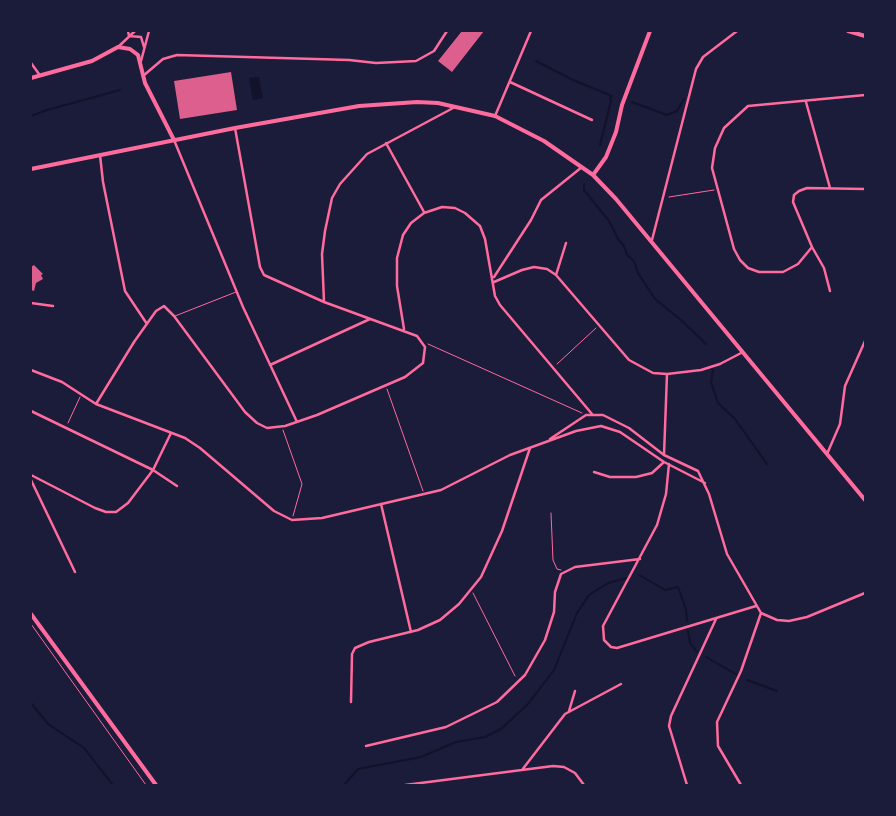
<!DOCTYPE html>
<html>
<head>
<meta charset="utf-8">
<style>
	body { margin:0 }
	#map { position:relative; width:896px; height:816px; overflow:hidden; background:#1b1b3a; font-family:Ubuntu,sans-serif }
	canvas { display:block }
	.frame { position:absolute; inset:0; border:32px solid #1b1b3a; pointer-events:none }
</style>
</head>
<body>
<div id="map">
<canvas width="896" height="816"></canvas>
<div class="frame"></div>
</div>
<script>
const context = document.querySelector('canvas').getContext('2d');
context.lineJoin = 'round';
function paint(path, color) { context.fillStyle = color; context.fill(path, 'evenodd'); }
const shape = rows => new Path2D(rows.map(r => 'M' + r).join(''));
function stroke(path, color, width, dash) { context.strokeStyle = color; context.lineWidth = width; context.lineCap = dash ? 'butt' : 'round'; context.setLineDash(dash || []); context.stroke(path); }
paint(shape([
	[259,77,263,98,253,100,249,78]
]), '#12122b');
stroke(shape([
	[536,61,573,80,612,96],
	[632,102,667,115,677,111,684,99],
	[31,116,47,110,120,90],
	[600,145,611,101,610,95],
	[584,184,584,190,609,221,618,239,624,246,627,255,634,261,638,273,655,299,681,320,706,344],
	[713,370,711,382,718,403,735,419,767,464],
	[639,575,665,590,678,587,686,609,687,621],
	[688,631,690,643,697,652],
	[706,657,739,676],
	[747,680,777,691],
	[31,703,48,724,84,748,113,785],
	[344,785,358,769,421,757,456,742,485,737,501,729,528,704,554,670,577,613,589,595,608,583,627,578]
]), '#12122b', 2);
paint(shape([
	[462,31,484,31,452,72,438,61],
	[231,72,237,110,180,119,174,81],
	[34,265,43,274,41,275,43,279,36,283,34,291,31,290,31,267]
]), '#dd5f8e');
stroke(shape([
	[669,197,714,190],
	[428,344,582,413],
	[557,364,596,328],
	[387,389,423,491],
	[68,423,80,397],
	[283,430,302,484,293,516],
	[551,513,553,560,557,569,561,570],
	[473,593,515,676],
	[31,624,146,785]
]), '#ff6b9d', 1);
stroke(shape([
	[175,316,236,292]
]), '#ff6b9d', 1);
stroke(shape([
	[128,31,129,36,141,37,144,47],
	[118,47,135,31],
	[141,61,149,31],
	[31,63,39,74],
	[143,76,163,59,177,55,349,60,376,63,416,61,434,51,447,31],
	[510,82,592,120],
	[865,95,748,106,724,128,715,148,712,168,734,249,740,260,748,268,759,272,783,272,798,264,812,247,793,202,794,195,799,191,807,188,865,189],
	[806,102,830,188],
	[495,116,531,31],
	[174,140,243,307,297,422],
	[386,143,424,212],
	[100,155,103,182,125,291,147,324],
	[652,240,696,69,703,57,737,31],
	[812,247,824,268,830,291],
	[556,275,566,243],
	[494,277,531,220,541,200,582,167],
	[494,282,522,270,534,267,547,269,556,275,629,360,653,373,667,374,701,370,720,364,743,352],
	[324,302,322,254,325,231,332,198,340,184,367,154,455,107],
	[31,303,53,306],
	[404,329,397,286,397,258,403,235,411,223,424,213,442,207,455,208,465,213,480,226,485,239,495,296,500,305,592,414],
	[270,365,370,319],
	[31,370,62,382,96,404,185,438,200,448,274,511,292,520,322,518,441,490,510,455,576,431,601,426,620,432,664,462,705,483],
	[96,404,134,342,156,311,164,306,174,316,245,412,257,423,267,428,285,426,317,415,405,377,423,363,425,347,417,336,324,302,264,275,260,267,235,128],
	[31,411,153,470,177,486],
	[550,439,586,415,603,415,629,428,664,455,698,471,709,494,727,554,761,613,777,620,789,621,807,617,865,593],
	[827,454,840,424,845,386,865,341],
	[664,455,667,374],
	[669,464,666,494,657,525,603,626,604,640,611,647,617,648,756,606],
	[594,472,610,477,636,477,652,473,664,462],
	[31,475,95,508,106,512,116,512,128,503,153,470,171,433],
	[31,480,75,572],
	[381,504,411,632],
	[351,702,352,654,355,648,369,642,418,630,440,620,459,604,481,577,502,531,530,448],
	[569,711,575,691],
	[366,746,446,727,497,702,525,675,545,640,554,612,555,592,561,574,575,567,640,559],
	[522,770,565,714,621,684],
	[405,785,553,766,564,767,575,773,584,785],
	[687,785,669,726,671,716,716,619],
	[741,785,718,746,717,722,741,671,761,613]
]), '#ff6b9d', 2.5);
stroke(shape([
	[848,31,865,36],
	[31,78,92,61,118,47,130,49,138,55,145,83,174,140],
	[31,169,235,128,359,106,417,102,438,103,495,116,544,141,593,175,616,199,865,500],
	[593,175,606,157,616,132,622,105,650,31]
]), '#ff6b9d', 4);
stroke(shape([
	[31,614,156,785]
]), '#ff6b9d', 4);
</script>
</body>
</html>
